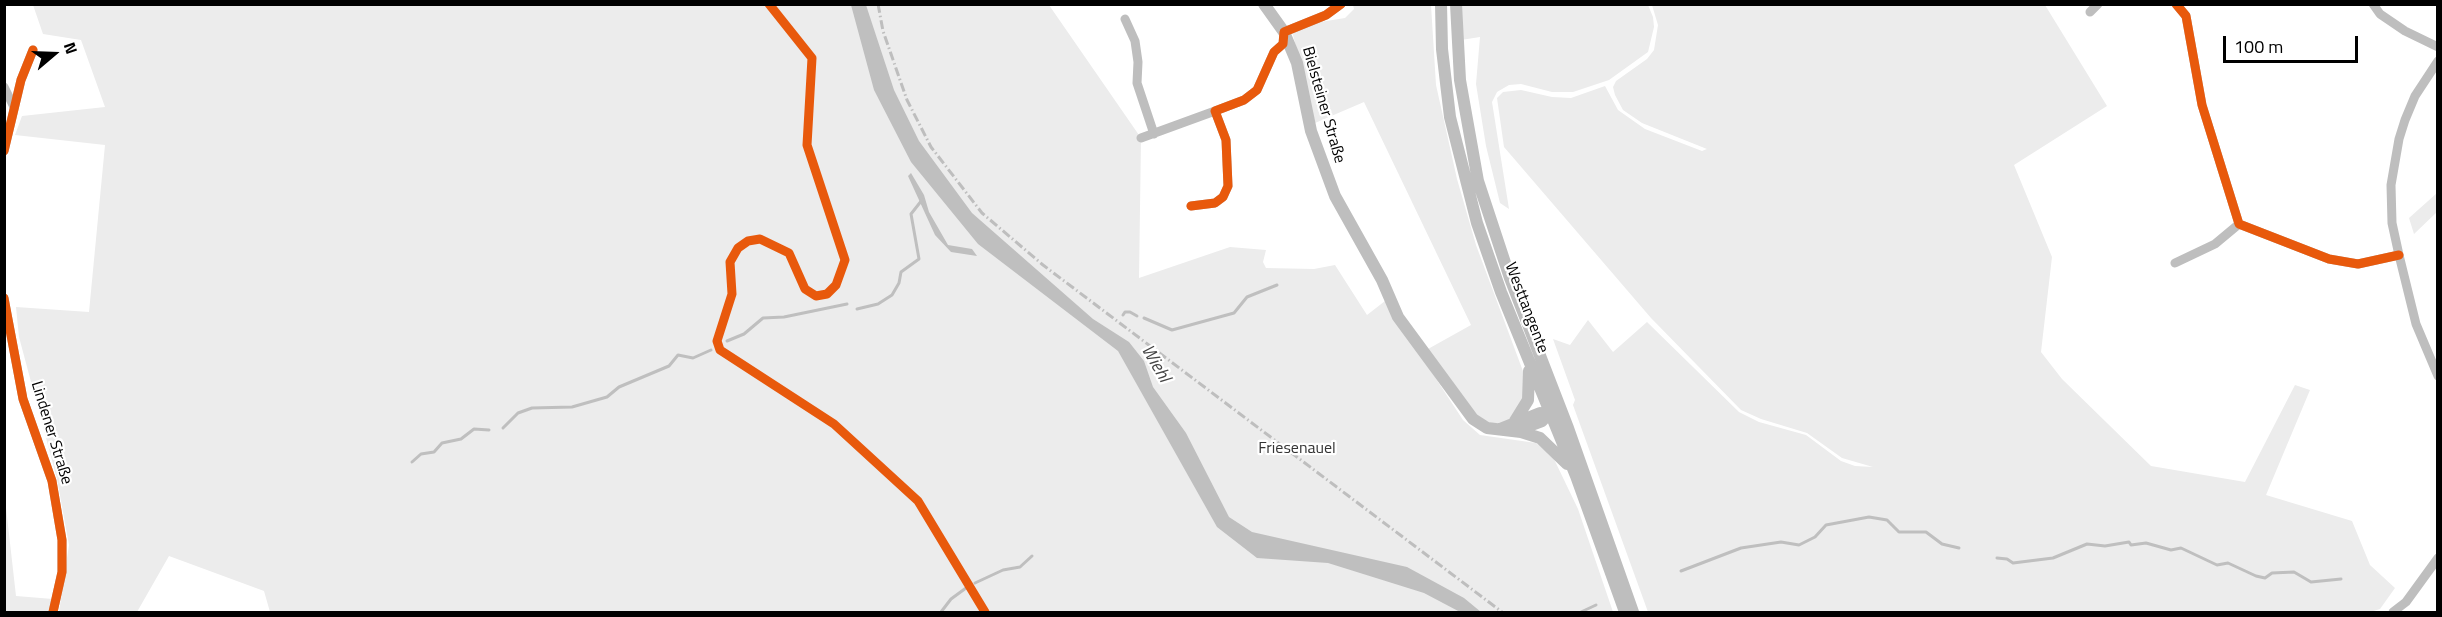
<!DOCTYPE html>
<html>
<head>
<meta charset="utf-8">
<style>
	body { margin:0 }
	#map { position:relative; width:2442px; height:617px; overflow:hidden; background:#fff; font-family:"Titillium Web",sans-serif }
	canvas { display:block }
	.frame { position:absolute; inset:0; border:6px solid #000; pointer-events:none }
	.north { position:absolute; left:24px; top:24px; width:60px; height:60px; -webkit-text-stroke:4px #fff; paint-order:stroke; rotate:71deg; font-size:16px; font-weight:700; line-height:24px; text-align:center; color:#000 }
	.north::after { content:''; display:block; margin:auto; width:21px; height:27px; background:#000; clip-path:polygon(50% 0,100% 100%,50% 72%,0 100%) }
	.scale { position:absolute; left:2223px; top:36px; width:135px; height:27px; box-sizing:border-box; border:3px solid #000; border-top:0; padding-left:8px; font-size:18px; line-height:21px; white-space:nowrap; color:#000; -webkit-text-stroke:4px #fff; paint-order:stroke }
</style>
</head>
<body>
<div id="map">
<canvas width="2442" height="617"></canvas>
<div class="frame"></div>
<div class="north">N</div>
<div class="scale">100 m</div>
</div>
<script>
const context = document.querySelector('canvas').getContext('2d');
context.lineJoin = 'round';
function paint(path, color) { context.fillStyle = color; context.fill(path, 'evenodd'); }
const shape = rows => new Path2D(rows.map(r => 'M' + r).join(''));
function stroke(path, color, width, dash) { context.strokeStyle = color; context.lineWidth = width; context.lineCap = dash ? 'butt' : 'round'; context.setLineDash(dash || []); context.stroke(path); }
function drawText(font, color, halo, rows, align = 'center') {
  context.font = font + ' "Titillium Web",sans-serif'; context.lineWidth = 4.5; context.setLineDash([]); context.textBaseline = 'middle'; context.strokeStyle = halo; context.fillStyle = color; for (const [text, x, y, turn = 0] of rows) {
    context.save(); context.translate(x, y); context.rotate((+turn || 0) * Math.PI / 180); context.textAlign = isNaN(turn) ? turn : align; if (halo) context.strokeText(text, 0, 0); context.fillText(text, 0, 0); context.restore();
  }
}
paint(shape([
	[33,5,1049,5,1141,138,1139,278,1230,247,1266,250,1263,262,1266,268,1314,269,1335,265,1367,315,1385,301,1463,420,1480,435,1536,443,1553,457,1578,509,1613,612,270,612,264,591,169,556,137,612,59,612,69,545,57,479,19,337,16,307,89,312,105,145,15,135,22,116,105,107,81,40,43,34],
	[1353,5,1431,5,1436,85,1457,179,1476,245,1527,382,1525,395,1509,420,1504,423,1494,424,1480,419,1428,349,1471,325,1364,102,1315,123,1292,31,1314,23,1345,18,1354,9],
	[1460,5,1648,5,1653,17,1654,27,1648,52,1609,80,1573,92,1552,92,1521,84,1509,85,1497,92,1492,102,1509,209,1500,203,1486,146,1476,84,1480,37,1461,40],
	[1652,5,2045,5,2107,106,2014,165,2052,257,2041,352,2062,379,2151,466,2245,482,2295,385,2310,390,2266,495,2352,521,2370,565,2395,588,2380,609,2370,612,1648,612,1573,405,1575,400,1553,339,1570,345,1588,320,1613,352,1647,322,1739,412,1759,422,1806,435,1841,461,1855,466,1873,467,1842,458,1807,433,1761,419,1741,410,1651,318,1504,147,1497,98,1503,92,1521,90,1552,97,1571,98,1605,86,1618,110,1645,129,1702,151,1707,149,1642,123,1623,110,1615,95,1613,87,1616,81,1647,59,1654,50,1658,25],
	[2437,193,2437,212,2414,234,2409,218],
	[4,490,16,596,53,599,49,612,5,612]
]), '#ececec');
paint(shape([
	[851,5,866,5,894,90,919,141,972,213,1093,319,1129,342,1144,361,1153,387,1186,433,1229,517,1252,532,1407,567,1464,598,1481,612,1460,612,1424,593,1328,563,1257,558,1217,527,1118,351,978,244,911,162,874,90],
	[911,173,924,195,929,212,948,245,972,249,977,256,951,252,935,235,908,176]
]), '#bfbfbf');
stroke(shape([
	[857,309,878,304,892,295,899,283,901,272,919,259,911,214,922,200],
	[1123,315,1125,312,1130,312,1137,316],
	[1144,318,1172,330,1234,313,1247,297,1277,285],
	[727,341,744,334,763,318,784,317,847,304],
	[503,428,518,413,532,408,572,407,607,397,619,387,669,366,678,355,693,358,711,350],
	[412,462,421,454,434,452,442,443,461,439,474,429,489,430],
	[1997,558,2007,559,2013,563,2053,558,2087,544,2105,546,2129,542,2131,545,2146,543,2171,550,2181,548,2217,565,2228,563,2256,576,2265,578,2272,573,2294,572,2311,582,2341,579],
	[1681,571,1741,548,1781,542,1799,545,1815,537,1826,525,1869,517,1887,520,1899,532,1926,532,1942,544,1959,548],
	[975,583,1003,570,1020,567,1032,556],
	[941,612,951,599,966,588],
	[1581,612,1596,605]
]), '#bfbfbf', 3);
stroke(shape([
	[2176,4,2186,16,2202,105,2239,224,2329,259,2358,264,2399,255],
	[2373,4,2380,14,2405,31,2438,47],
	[2090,12,2098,4],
	[1125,19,1135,41,1138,62,1137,83,1154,134],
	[2438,61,2415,96,2405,120,2399,139,2391,185,2392,223,2399,255,2416,324,2438,376],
	[4,87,14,107],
	[1141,138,1215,111],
	[4,151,21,80,33,50],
	[1191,206,1215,203,1223,197,1228,186,1226,140,1215,111,1244,100,1257,90,1274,52,1283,44,1284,32,1326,15,1341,4],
	[2175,263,2215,244,2239,224],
	[4,298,23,399,52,481,62,540,62,572,53,612],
	[2393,612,2406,602,2438,558]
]), '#bebebe', 9);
stroke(shape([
	[1264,4,1284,32,1297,63,1311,131,1335,196,1382,280,1398,317,1473,419,1487,428,1521,432,1540,438,1567,464],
	[1441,4,1442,49,1450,117,1477,223,1501,292,1576,476,1625,612],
	[1456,4,1460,80,1478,181,1510,278,1568,428,1633,612],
	[1515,421,1528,400,1529,371],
	[1500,429,1540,413,1554,416],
	[1515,431,1542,421,1553,409]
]), '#bebebe', 12);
stroke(shape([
	[878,4,883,31,907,100,931,147,982,213,1043,265,1502,612]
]), '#bebebe', 3, [9, 3, 1.5, 3]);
stroke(shape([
	[769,4,812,58,807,145,845,260,836,285,827,294,816,296,805,289,789,253,760,239,748,241,738,248,730,262,732,294,717,341,720,350,834,424,918,501,985,612],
	[2176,4,2186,16,2202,105,2239,224,2329,259,2358,264,2399,255],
	[4,151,21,80,33,50],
	[1191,206,1215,203,1223,197,1228,186,1226,140,1215,111,1244,100,1257,90,1274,52,1283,44,1284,32,1326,15,1341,4],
	[4,298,23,399,52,481,62,540,62,572,53,612]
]), '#e8590c', 9);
drawText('16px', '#000', '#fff', [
	["Bielsteiner Straße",1323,105,74],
	["Westtangente",1526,308,69],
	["Lindener Straße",51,433,73]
]);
drawText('16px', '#333', '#fff', [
	["Friesenauel",1297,449]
]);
drawText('italic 18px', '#444', '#fff', [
	["Wiehl",1155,364,60]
]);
</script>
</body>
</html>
